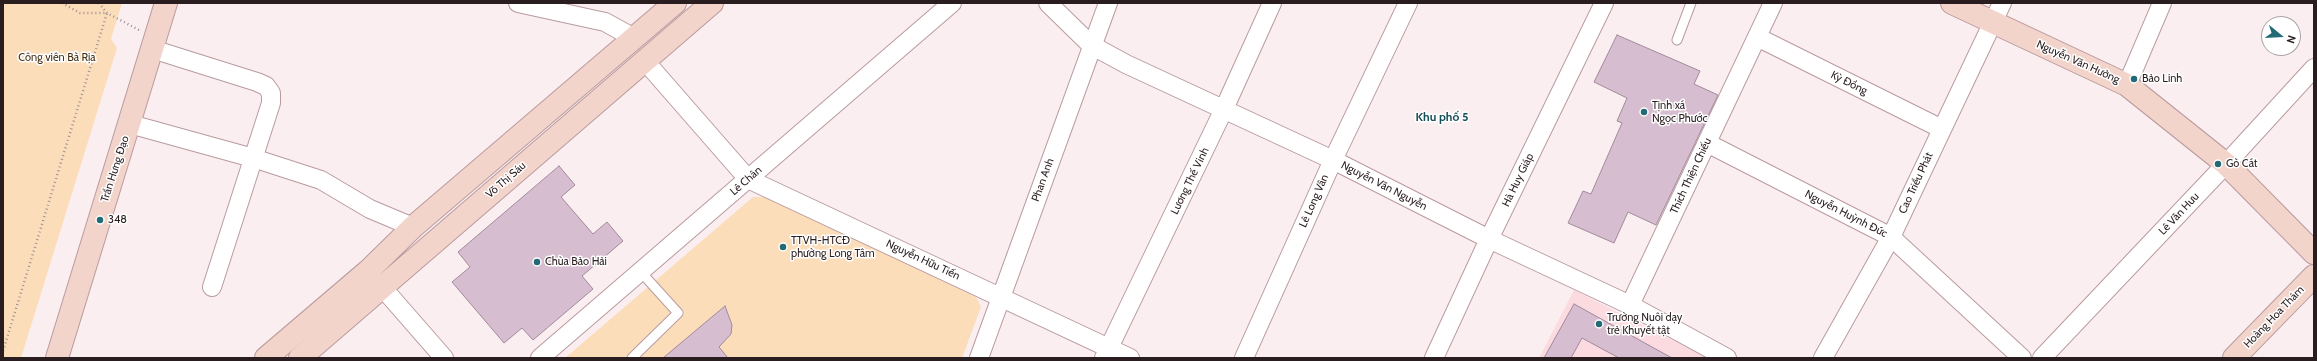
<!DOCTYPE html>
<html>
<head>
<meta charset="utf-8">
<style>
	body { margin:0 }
	#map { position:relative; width:2317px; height:361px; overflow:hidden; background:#fbeef0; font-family:Cabin,sans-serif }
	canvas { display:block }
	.frame { position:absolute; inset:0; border:4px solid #291d1f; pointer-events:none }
	.north { position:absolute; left:2261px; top:16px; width:40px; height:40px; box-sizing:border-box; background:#fff; border:1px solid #a9a5a5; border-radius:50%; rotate:108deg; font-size:11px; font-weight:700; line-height:16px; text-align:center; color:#291d1f }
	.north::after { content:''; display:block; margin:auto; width:14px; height:18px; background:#226b76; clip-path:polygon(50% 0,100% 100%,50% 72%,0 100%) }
</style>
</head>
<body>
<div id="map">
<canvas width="2317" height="361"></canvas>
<div class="frame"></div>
<div class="north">N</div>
</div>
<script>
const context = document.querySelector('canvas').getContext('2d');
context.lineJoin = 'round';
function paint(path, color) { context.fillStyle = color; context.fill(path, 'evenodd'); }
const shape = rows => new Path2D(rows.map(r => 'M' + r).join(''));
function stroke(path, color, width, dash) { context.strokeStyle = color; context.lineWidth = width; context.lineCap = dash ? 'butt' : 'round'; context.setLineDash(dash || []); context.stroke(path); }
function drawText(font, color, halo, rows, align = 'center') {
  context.font = font + ' Cabin,sans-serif'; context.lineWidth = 3; context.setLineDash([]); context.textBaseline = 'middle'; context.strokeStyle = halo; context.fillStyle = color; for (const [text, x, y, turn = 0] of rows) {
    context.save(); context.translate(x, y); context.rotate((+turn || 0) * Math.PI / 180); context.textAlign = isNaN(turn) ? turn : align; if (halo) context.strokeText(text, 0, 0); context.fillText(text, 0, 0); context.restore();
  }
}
paint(shape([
	[1574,290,1708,358,1539,358]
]), '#fcdbe0');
paint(shape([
	[3,3,122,3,111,39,117,48,21,358,3,358],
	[753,197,768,197,976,297,981,307,962,358,565,358]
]), '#fcddba');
const building = shape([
	[1617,35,1700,71,1694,84,1718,95,1656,225,1628,212,1614,243,1568,223,1583,191,1591,194,1622,123,1617,121,1627,98,1594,82,1617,35],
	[559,166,575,185,561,197,593,234,607,222,623,241,582,276,593,289,533,340,522,328,504,343,452,282,470,267,458,252,559,166],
	[1574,304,1672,358,1619,358,1582,338,1571,358,1544,358,1574,304],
	[725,306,732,325,731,334,719,347,728,358,663,358,725,306]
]);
paint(building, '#d6bdcf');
stroke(building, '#a18a9b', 1);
const lane = shape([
	[1677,40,1691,3],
	[632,358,678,313,640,271]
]);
const street = shape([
	[518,3,605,22,634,38],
	[1048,3,1091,45,1126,64,1333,160,1489,239,1630,305,1727,358],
	[1757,37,1942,129],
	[152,49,257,82,266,86,271,93,271,103,212,287],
	[645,61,748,179,1130,358],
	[2127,85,2162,3],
	[130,124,253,158,321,180,370,209,413,227],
	[1707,143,1891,237,2022,358],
	[382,287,444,358],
	[1630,305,1773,3],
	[540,358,952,3],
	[979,358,1108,3],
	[1104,358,1224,109,1272,3],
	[1244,358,1333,160,1408,3],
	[1434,358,1489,239,1604,3],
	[1823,358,1891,237,2002,3],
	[2042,358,2226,164,2314,68]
]);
const secondary = shape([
	[1952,3,2127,85,2226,164,2314,253],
	[57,358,166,3],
	[266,358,368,271,413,227,675,3],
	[300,358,712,3],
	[2234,358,2314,276]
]);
stroke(lane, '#b99b9f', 11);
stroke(street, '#b99b9f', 20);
stroke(secondary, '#b99b9f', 24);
stroke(shape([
	[62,3,80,13,107,13],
	[99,3,107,13,139,30],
	[3,351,107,13]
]), '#9d9193', 2.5, [1, 3]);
stroke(lane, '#fff', 9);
stroke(street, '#fff', 18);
stroke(secondary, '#f3d4ca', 22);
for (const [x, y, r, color] of [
	[2134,79,4,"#226b76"],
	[1644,112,4,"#226b76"],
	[2218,164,4,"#226b76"],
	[100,220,4,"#226b76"],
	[783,247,4,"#226b76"],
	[537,262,4,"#226b76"],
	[1599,324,4,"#226b76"]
]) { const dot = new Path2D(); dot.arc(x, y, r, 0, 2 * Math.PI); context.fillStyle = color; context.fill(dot); stroke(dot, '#fff', 1.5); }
drawText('11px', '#432e14', '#fff', [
	["Công viên Bà Rịa",57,58]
]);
drawText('11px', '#291d1f', '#fff', [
	["Nguyễn Văn Hưởng",2078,62,24],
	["Kỳ Đồng",1849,83,26],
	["Trần Hưng Đạo",115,169,-72],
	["Thích Thiện Chiếu",1691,176,-65],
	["Võ Thị Sáu",506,180,-41],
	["Phan Anh",1043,180,-70],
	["Hà Huy Giáp",1518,180,-64],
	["Lê Chân",746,181,-41],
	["Lương Thế Vinh",1190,181,-64],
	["Cao Triều Phát",1916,183,-65],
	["Nguyễn Văn Nguyễn",1384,186,27],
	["Lê Long Vân",1314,201,-66],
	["Nguyễn Huỳnh Đức",1846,214,27],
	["Lê Văn Hưu",2179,214,-47],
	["Nguyễn Hữu Tiến",923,260,25],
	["Hoàng Hoa Thám",2274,317,-46]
]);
drawText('11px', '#291d1f', '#fff', [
	["Bảo Linh",2142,79],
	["Tịnh xá",1652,106],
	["Ngọc Phước",1652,119],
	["Gò Cát",2226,164],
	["348",108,220],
	["TTVH-HTCĐ",791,241],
	["phường Long Tâm",791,254],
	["Chùa Bảo Hải",545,262],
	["Trường Nuôi dạy",1607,318],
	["trẻ Khuyết tật",1607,331]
], 'left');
drawText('bold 12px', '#155059', '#fff', [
	["Khu phố 5",1442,117]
]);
</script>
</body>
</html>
